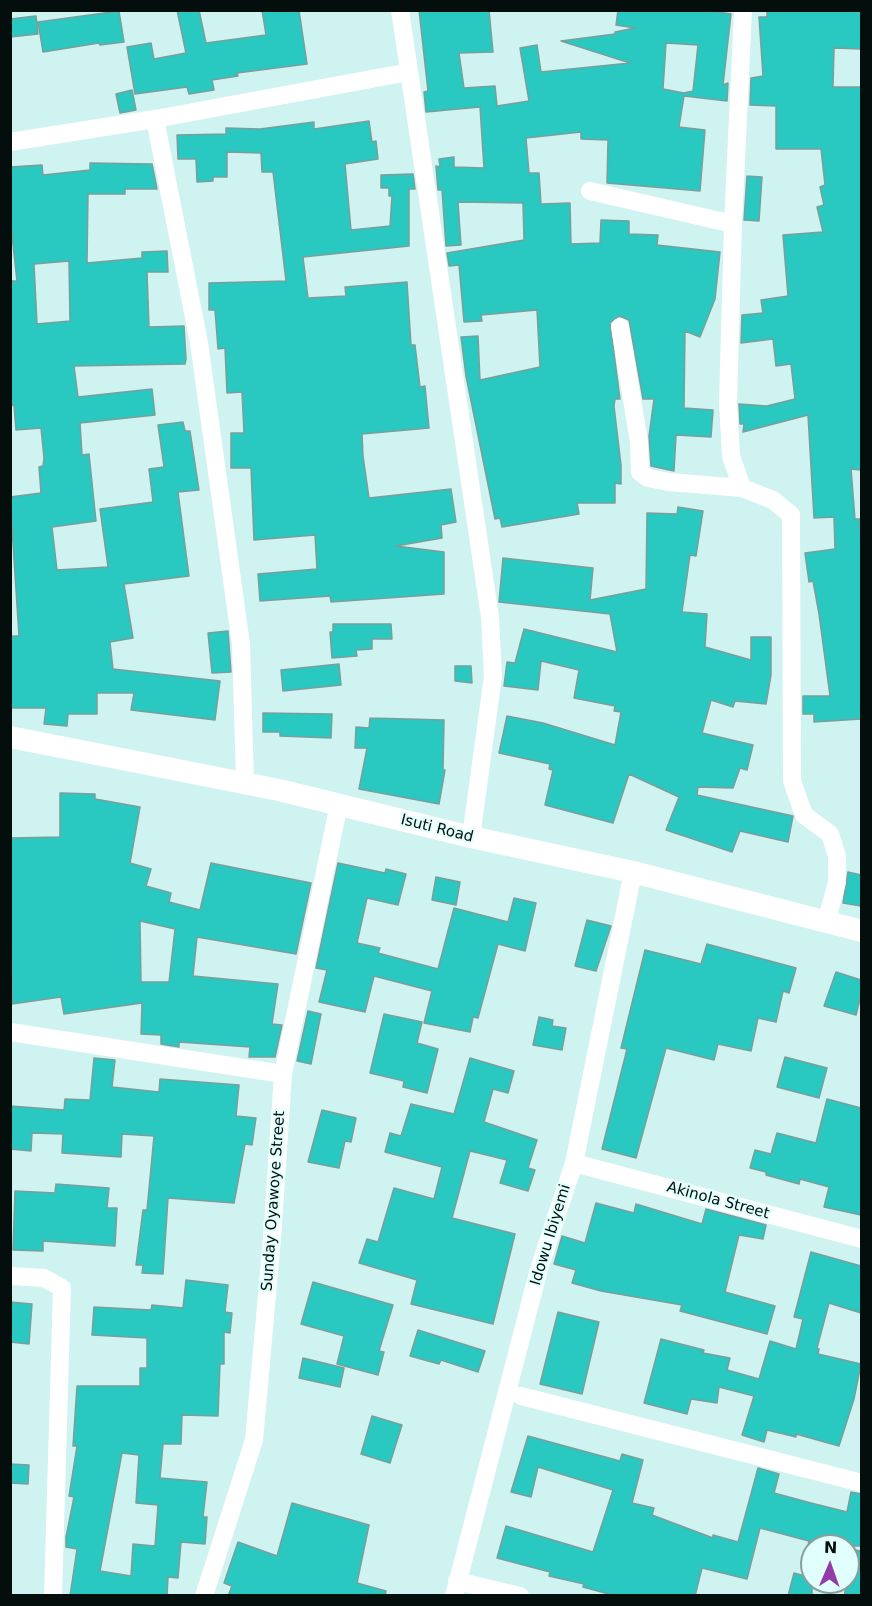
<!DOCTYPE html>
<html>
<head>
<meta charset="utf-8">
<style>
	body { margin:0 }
	#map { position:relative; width:872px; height:1606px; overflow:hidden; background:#cef3f0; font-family:"DejaVu Sans",sans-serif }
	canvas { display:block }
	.frame { position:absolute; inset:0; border:12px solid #030e0d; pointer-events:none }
	.north { position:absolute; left:800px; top:1534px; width:60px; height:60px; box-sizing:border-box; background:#e1fffc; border:2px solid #889f9c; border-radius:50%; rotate:2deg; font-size:16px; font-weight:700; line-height:24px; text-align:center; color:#030e0d }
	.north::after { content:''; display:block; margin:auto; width:21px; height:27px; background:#933ba7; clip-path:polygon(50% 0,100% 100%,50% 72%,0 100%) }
</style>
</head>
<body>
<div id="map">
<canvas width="872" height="1606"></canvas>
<div class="frame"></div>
<div class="north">N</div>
</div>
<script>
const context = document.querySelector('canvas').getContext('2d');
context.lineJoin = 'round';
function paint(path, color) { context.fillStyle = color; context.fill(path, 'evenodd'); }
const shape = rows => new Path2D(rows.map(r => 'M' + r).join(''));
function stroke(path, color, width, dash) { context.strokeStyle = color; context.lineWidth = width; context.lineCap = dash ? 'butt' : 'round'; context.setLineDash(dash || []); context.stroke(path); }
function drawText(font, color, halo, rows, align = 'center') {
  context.font = font + ' "DejaVu Sans",sans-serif'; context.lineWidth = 4.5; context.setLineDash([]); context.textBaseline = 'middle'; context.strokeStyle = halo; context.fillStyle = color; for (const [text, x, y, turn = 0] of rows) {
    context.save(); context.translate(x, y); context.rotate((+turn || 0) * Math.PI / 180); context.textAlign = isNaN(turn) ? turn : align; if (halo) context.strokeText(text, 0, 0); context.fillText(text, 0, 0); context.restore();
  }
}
const building = shape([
	[177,10,199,10,206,43,266,35,262,10,299,10,307,64,237,73,238,76,212,80,214,90,189,94,187,87,135,94,127,47,151,43,154,59,186,53,177,10],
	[419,10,489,10,493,52,459,53,464,88,495,86,497,106,529,101,520,48,537,45,541,72,630,63,561,41,615,34,615,32,635,28,616,25,618,10,706,10,731,14,723,85,728,83,727,101,684,96,679,127,705,130,700,191,607,183,608,140,581,139,581,132,526,138,529,173,539,173,541,204,570,203,571,244,600,243,601,220,629,221,629,234,658,235,657,245,720,252,715,299,700,337,685,331,684,408,713,410,711,437,676,435,674,471,651,466,649,436,654,399,643,399,629,320,619,316,610,323,620,399,615,399,614,406,621,465,621,484,615,483,615,503,577,503,579,514,502,527,500,518,495,519,466,376,461,337,478,336,480,380,540,367,537,310,481,315,482,321,464,322,459,265,449,266,447,253,524,240,523,203,458,202,461,245,446,246,442,190,438,190,436,166,440,167,439,159,454,157,454,167,484,168,480,107,426,112,424,92,428,91,419,10],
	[666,43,698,45,693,91,684,93,663,89,666,43],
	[767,10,861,10,861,49,834,48,833,87,861,87,861,470,851,469,855,519,860,519,861,546,861,719,814,722,814,714,803,714,803,696,830,696,819,614,813,581,809,582,805,553,835,549,834,517,814,518,808,415,743,432,744,424,740,424,739,404,767,406,795,399,791,364,776,366,773,339,741,343,742,315,763,313,761,300,788,296,783,235,823,232,817,207,824,205,820,187,825,185,821,149,776,149,776,106,750,105,751,78,763,76,759,17,767,17,767,10],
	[119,11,124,42,100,45,99,43,43,52,38,22,119,11],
	[36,16,38,34,10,37,10,19,36,16],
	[132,90,136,110,120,113,116,94,132,90],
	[369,121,372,142,376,141,378,159,345,164,351,230,390,226,392,196,389,196,389,188,381,188,381,175,413,174,415,189,409,189,409,246,303,257,308,298,346,296,345,287,407,282,411,345,415,345,420,387,425,386,429,428,362,434,363,456,369,498,451,489,456,522,441,525,442,538,396,546,444,552,444,594,331,602,330,596,260,601,258,574,317,569,315,535,254,540,251,468,231,468,231,433,244,433,242,392,227,393,225,348,218,349,215,310,209,310,209,283,286,281,273,172,262,172,261,153,227,152,227,177,213,177,213,181,197,182,196,159,178,159,177,135,226,134,226,128,260,129,314,122,314,129,369,121],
	[90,163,152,164,157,189,125,189,125,194,88,194,87,263,142,258,142,252,167,251,168,272,147,272,149,327,184,326,186,359,185,364,74,366,78,397,152,389,155,415,80,423,82,455,89,454,96,521,52,527,57,570,108,567,100,509,153,502,149,469,164,467,158,425,183,422,185,431,190,431,199,490,178,492,189,576,124,584,133,638,110,642,113,669,220,681,215,720,131,710,134,693,97,693,97,714,68,714,67,726,44,724,46,708,10,708,10,636,19,636,10,497,41,493,39,467,43,466,44,458,41,428,16,430,14,405,10,406,10,281,17,281,10,217,10,167,42,165,43,175,90,170,90,163],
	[69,261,70,321,37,324,34,264,69,261],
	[747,176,762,177,759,221,744,220,747,176],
	[678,507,703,511,696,556,690,555,682,612,707,614,705,647,751,660,751,637,771,637,771,675,766,704,735,701,733,707,711,700,702,733,753,745,747,770,740,768,733,788,698,787,697,795,793,816,788,842,740,831,732,852,666,830,679,797,629,774,613,823,545,805,553,770,549,769,550,764,499,753,507,716,543,723,615,745,621,712,614,711,615,706,574,698,579,670,541,661,538,690,504,686,507,662,515,663,524,629,617,652,610,614,499,602,503,558,593,568,590,600,646,589,647,513,677,514,678,507],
	[333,624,391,624,392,639,372,639,372,649,356,650,357,656,332,658,330,632,333,632,333,624],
	[228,631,231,672,212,673,208,633,228,631],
	[339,664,341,685,283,691,281,670,339,664],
	[455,666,471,666,472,683,455,681,455,666],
	[263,713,332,714,331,738,280,736,280,732,263,732,263,713],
	[370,718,444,720,443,770,445,770,439,804,359,789,367,748,355,748,356,727,369,728,370,718],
	[60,793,95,794,95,799,140,807,130,863,151,869,146,886,171,893,169,902,200,910,211,863,311,883,296,954,197,937,193,976,278,984,272,1024,282,1025,275,1057,249,1057,250,1047,179,1042,179,1047,161,1044,161,1035,141,1034,142,1003,64,1014,61,997,12,1004,10,838,60,837,60,793],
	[140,921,175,929,169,982,141,982,140,921],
	[338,863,385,873,386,869,406,874,398,905,367,898,357,943,380,948,378,953,438,969,454,908,508,922,514,898,536,903,525,951,498,944,478,1018,473,1017,470,1032,424,1023,432,991,374,976,365,1012,319,1002,327,970,316,968,338,863],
	[848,872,861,875,861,906,843,903,848,872],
	[436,877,460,882,456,905,432,900,436,877],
	[587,920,611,926,596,971,575,966,587,920],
	[707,944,796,968,789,993,783,991,776,1022,758,1018,751,1051,718,1044,714,1060,666,1048,636,1158,602,1149,627,1049,621,1048,645,950,701,964,707,944],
	[836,972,861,980,861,995,856,1015,824,1006,836,972],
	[308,1011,321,1014,311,1064,297,1061,308,1011],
	[384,1014,422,1022,417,1043,438,1049,427,1093,403,1087,404,1081,370,1073,384,1014],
	[539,1017,553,1020,552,1026,566,1028,562,1050,533,1045,539,1017],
	[785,1057,827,1068,819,1098,777,1087,785,1057],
	[94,1058,115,1060,112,1087,159,1092,160,1079,239,1085,236,1116,256,1118,252,1145,245,1144,234,1203,168,1198,163,1274,142,1273,143,1265,136,1265,143,1210,147,1210,154,1136,122,1134,121,1157,62,1153,63,1134,32,1133,31,1151,10,1149,10,1106,64,1110,65,1099,90,1100,94,1058],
	[470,1058,514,1071,508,1093,493,1089,484,1122,537,1140,528,1168,535,1170,528,1191,500,1183,507,1160,470,1151,452,1218,515,1234,493,1324,411,1304,417,1280,359,1263,367,1239,378,1242,394,1188,434,1199,442,1167,385,1152,390,1133,401,1136,411,1104,454,1114,470,1058],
	[827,1099,861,1108,861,1215,824,1207,829,1187,800,1179,799,1184,766,1175,766,1172,750,1168,755,1150,771,1154,777,1133,816,1143,827,1099],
	[322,1110,356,1118,351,1142,345,1141,339,1168,308,1162,322,1110],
	[56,1184,109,1188,107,1208,117,1208,115,1246,43,1241,43,1251,13,1250,15,1191,55,1193,56,1184],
	[596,1203,634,1213,636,1204,702,1224,706,1209,766,1225,763,1239,739,1235,725,1292,775,1306,767,1334,680,1311,682,1305,601,1291,572,1283,576,1270,554,1264,562,1236,585,1243,596,1203],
	[811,1252,861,1266,861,1313,829,1303,817,1348,819,1349,818,1354,861,1364,854,1399,839,1446,796,1434,796,1437,767,1430,764,1442,742,1435,754,1396,719,1387,717,1403,691,1399,687,1414,644,1403,661,1339,704,1350,703,1353,730,1358,727,1370,759,1379,770,1341,796,1349,803,1319,794,1317,811,1252],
	[186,1280,228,1285,225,1312,232,1313,230,1333,224,1332,224,1364,220,1364,218,1416,182,1415,181,1444,163,1444,160,1478,207,1482,203,1517,207,1517,205,1544,181,1542,178,1578,168,1577,167,1596,70,1596,77,1549,66,1547,66,1537,74,1497,69,1496,77,1446,73,1446,77,1386,140,1386,140,1368,147,1368,147,1338,92,1335,94,1307,151,1310,152,1305,183,1308,186,1280],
	[122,1453,139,1455,136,1503,158,1505,155,1546,133,1544,131,1576,100,1571,122,1453],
	[313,1282,393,1305,379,1351,384,1352,378,1375,337,1364,344,1336,301,1324,313,1282],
	[10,1302,32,1304,29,1344,10,1342,10,1302],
	[558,1312,599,1322,582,1394,540,1384,558,1312],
	[418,1330,485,1351,478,1372,441,1360,439,1364,410,1356,418,1330],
	[303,1358,344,1368,340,1387,299,1378,303,1358],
	[372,1416,402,1425,390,1463,361,1454,372,1416],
	[528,1436,620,1461,622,1454,643,1460,632,1503,654,1508,652,1515,713,1538,713,1535,738,1542,758,1468,779,1474,774,1493,811,1503,847,1512,851,1492,861,1494,861,1546,808,1546,809,1541,760,1528,747,1579,702,1568,695,1596,616,1596,583,1587,584,1584,549,1576,550,1572,497,1558,506,1526,593,1552,613,1490,538,1467,531,1497,511,1492,528,1436],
	[10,1464,29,1465,28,1484,10,1483,10,1464],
	[292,1503,369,1525,357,1583,386,1591,385,1596,228,1596,232,1586,224,1583,238,1542,277,1556,292,1503],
	[855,1550,861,1551,861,1596,844,1596,855,1550],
	[794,1573,812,1578,812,1596,788,1596,794,1573]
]);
paint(building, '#29c9c1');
stroke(building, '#7a9e9b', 1.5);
stroke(shape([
	[400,10,490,617,493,676,471,837],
	[155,119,199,343,241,644,245,783],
	[10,142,155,119,409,72],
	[590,191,733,224],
	[620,327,639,442,640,472,648,478,669,482,742,488,773,500,791,515,792,781,804,815,830,834,837,856,837,882,826,923],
	[742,488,731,456,728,402,733,224,743,10],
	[10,1032,283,1074],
	[574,1163,862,1239],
	[10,1276,44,1278,62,1288,53,1596],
	[521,1396,862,1483],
	[457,1581,520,1596],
	[204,1596,254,1440,272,1239,283,1074,339,804],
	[454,1596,539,1269,574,1163,633,872]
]), '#fff', 18);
stroke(shape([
	[10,737,279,790,471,837,633,872,862,931]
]), '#fff', 22);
drawText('15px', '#030e0d', '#e1fffc', [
	["Isuti Road",437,829,14],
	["Sunday Oyawoye Street",274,1201,-86],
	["Akinola Street",718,1201,15],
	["Idowu Ibiyemi",551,1235,-73]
]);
</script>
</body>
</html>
